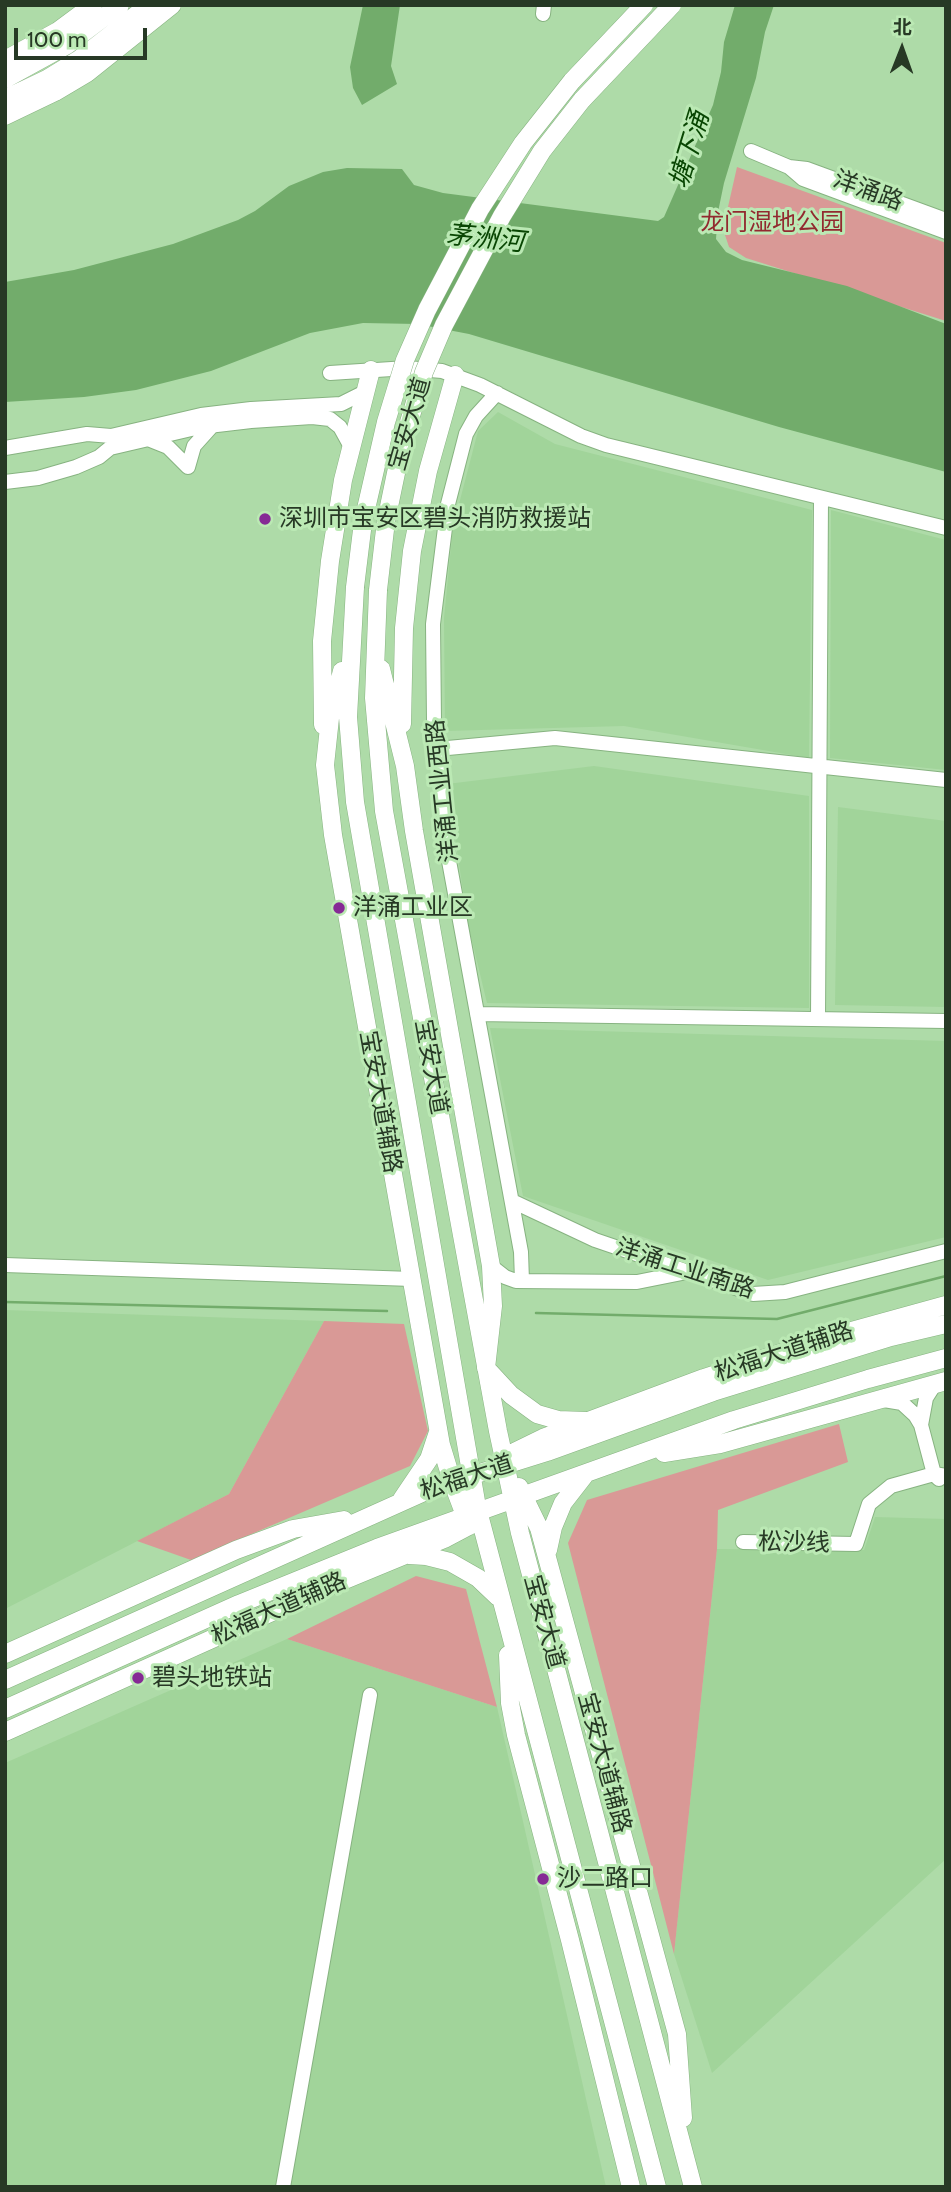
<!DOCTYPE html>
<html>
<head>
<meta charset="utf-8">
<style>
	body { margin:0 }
	#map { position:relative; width:951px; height:2192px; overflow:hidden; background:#aedba8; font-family:Cabin,"Noto Sans SC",sans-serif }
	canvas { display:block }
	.frame { position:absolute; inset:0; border:7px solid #273925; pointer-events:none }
	.north { position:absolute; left:867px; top:14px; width:70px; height:70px; -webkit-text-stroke:5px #bbe9b4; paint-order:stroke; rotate:1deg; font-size:19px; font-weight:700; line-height:28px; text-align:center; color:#273925 }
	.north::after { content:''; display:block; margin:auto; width:24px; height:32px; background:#273925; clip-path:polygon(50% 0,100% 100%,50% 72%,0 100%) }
	.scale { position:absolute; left:14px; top:28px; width:133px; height:32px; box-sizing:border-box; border:4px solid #273925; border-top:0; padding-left:9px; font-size:21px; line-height:24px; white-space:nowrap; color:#273925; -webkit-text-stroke:5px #bbe9b4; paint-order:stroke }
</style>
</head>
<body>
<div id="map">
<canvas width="951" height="2192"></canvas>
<div class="frame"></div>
<div class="north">北</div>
<div class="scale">100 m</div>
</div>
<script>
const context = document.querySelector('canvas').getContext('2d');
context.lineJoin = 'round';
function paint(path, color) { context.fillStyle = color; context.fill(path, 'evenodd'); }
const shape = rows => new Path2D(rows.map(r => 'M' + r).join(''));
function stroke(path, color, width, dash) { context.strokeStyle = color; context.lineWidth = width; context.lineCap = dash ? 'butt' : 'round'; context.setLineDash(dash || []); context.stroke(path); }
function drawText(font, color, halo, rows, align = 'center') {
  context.font = font + ' Cabin,"Noto Sans SC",sans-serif'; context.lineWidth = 6; context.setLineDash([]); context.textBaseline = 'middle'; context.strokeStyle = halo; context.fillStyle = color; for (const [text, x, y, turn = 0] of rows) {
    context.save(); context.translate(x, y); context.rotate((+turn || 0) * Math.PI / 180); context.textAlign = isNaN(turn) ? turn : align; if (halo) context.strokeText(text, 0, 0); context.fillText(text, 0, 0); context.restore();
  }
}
paint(shape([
	[498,412,555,444,812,510,809,758,624,726,445,731,444,618,453,527,478,431],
	[831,510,946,540,946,770,830,758],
	[594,766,809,796,809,1008,487,1003,468,924,447,784],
	[838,807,946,821,946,1007,835,1005],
	[490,1028,946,1041,946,1237,768,1280,523,1196],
	[5,1310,324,1321,229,1494,5,1609],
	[875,1517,946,1519,946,1859,712,2073,674,1954,717,1549,864,1550],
	[287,1639,497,1707,606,2187,5,2187,5,1763]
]), '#a1d49a');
paint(shape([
	[737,167,946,243,946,321,746,258,729,247,723,229],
	[324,1321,404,1324,428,1431,410,1466,191,1560,137,1541,229,1494],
	[839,1424,848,1462,718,1510,717,1549,674,1954,568,1543,587,1500],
	[416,1576,466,1589,497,1707,287,1639]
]), '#d99996');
paint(shape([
	[363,5,400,5,391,66,397,84,362,105,353,88,350,67],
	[735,5,774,5,765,32,756,78,724,183,718,212,716,239,726,252,742,260,847,286,946,324,946,472,779,427,469,334,417,324,363,323,310,333,211,371,136,390,84,397,5,402,5,282,74,270,173,244,238,220,255,211,289,186,323,172,347,168,402,169,414,185,443,193,658,221,664,217,713,105,721,72,724,42]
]), '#72ac6b');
stroke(shape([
	[5,1302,387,1311],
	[536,1313,777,1319,946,1276]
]), '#72ac6b', 2.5);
const minor = shape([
	[543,14,544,5],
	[751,151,789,167,807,169,946,220],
	[789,167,803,179,946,232],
	[330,373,407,368,442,371,480,385,581,436,606,445,946,528],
	[497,393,476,416,466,434,448,504,433,624,434,722,449,861,521,1252,522,1281],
	[148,439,168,447,188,467,194,446,212,426],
	[5,448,87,434,111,436,201,415,251,409,341,404,365,392],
	[5,482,38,478,76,467,99,457,110,448,200,427,251,421,312,417,330,419,340,427,351,447],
	[437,749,555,738,946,780],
	[477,1014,946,1021],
	[818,1019,821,498],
	[512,1201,595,1240,753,1294,785,1292,946,1251],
	[5,1265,412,1279],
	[491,1266,505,1277,516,1281,637,1282,687,1272],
	[884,1400,902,1403,915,1415,921,1425,934,1474,939,1479],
	[921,1425,926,1398,933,1387,939,1383],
	[743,1542,856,1544,869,1504,891,1486,934,1474,946,1476],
	[283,2187,370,1695]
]);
const major = shape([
	[5,60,58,31,93,5],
	[5,79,67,45,120,5],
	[5,99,47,79,78,60,149,5],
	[5,116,55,92,87,73,172,5],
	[355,587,348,717,355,802,477,1507,657,2187],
	[378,590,374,698,384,811,498,1431,520,1533,693,2187],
	[381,669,405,766,414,831,491,1266,493,1306,486,1368,511,1395,537,1414,558,1420,586,1421],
	[342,671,330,718,325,765,333,835,441,1445,452,1481,469,1526],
	[402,724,404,628,412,551,428,471,455,375],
	[323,725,322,641,330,561,343,480,371,370],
	[664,1453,720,1444,946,1381],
	[502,1458,543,1438,704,1378,830,1337,946,1305],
	[519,1487,539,1528,677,2034,683,2118],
	[402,1499,429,1459,438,1432],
	[548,1550,553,1527,563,1503,584,1476],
	[409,1555,426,1556,450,1562,478,1578,498,1597],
	[5,1654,236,1550,293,1529,344,1520],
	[508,1655,510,1703,516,1735,570,1940,631,2187],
	[5,1680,435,1487,547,1452,713,1392,891,1337,946,1324],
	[5,1709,239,1604,377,1548,734,1420,868,1379,946,1358],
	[5,1732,323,1589,444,1539,478,1521]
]);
stroke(minor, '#87b381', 16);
stroke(major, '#87b381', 19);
stroke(minor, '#fff', 14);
stroke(major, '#fff', 18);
const majorBridge = shape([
	[355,587,363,522,386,422,405,360,427,310,480,209,523,143,572,81,644,5],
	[378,590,386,521,401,449,424,372,444,325,502,216,542,151,582,100,672,5]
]);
stroke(majorBridge, '#87b381', 19, []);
stroke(majorBridge, '#fff', 18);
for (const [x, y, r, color] of [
	[265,519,7,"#862a95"],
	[339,908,7,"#862a95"],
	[138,1678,7,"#862a95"],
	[543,1879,7,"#862a95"]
]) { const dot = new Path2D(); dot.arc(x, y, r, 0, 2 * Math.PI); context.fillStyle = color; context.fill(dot); stroke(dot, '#bbe9b4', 2.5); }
drawText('24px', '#273925', '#bbe9b4', [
	["洋涌路",868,191,20],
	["宝安大道",410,424,-74],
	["洋涌工业西路",443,791,-96],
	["宝安大道",431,1067,80],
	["宝安大道辅路",380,1102,80],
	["洋涌工业南路",685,1269,18],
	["松福大道辅路",784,1352,-18],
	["松福大道",467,1478,-18],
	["松沙线",794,1543,1],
	["松福大道辅路",279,1609,-24],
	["宝安大道",544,1622,75],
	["宝安大道辅路",604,1763,75]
]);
drawText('24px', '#92292f', '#bbe9b4', [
	["龙门湿地公园",772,223]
]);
drawText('24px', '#273925', '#bbe9b4', [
	["深圳市宝安区碧头消防救援站",279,519],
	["洋涌工业区",353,908],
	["碧头地铁站",152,1678],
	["沙二路口",557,1879]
], 'left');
drawText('italic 26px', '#094603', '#bbe9b4', [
	["塘下涌",690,150,-73],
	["茅洲河",485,239,6]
]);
</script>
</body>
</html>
